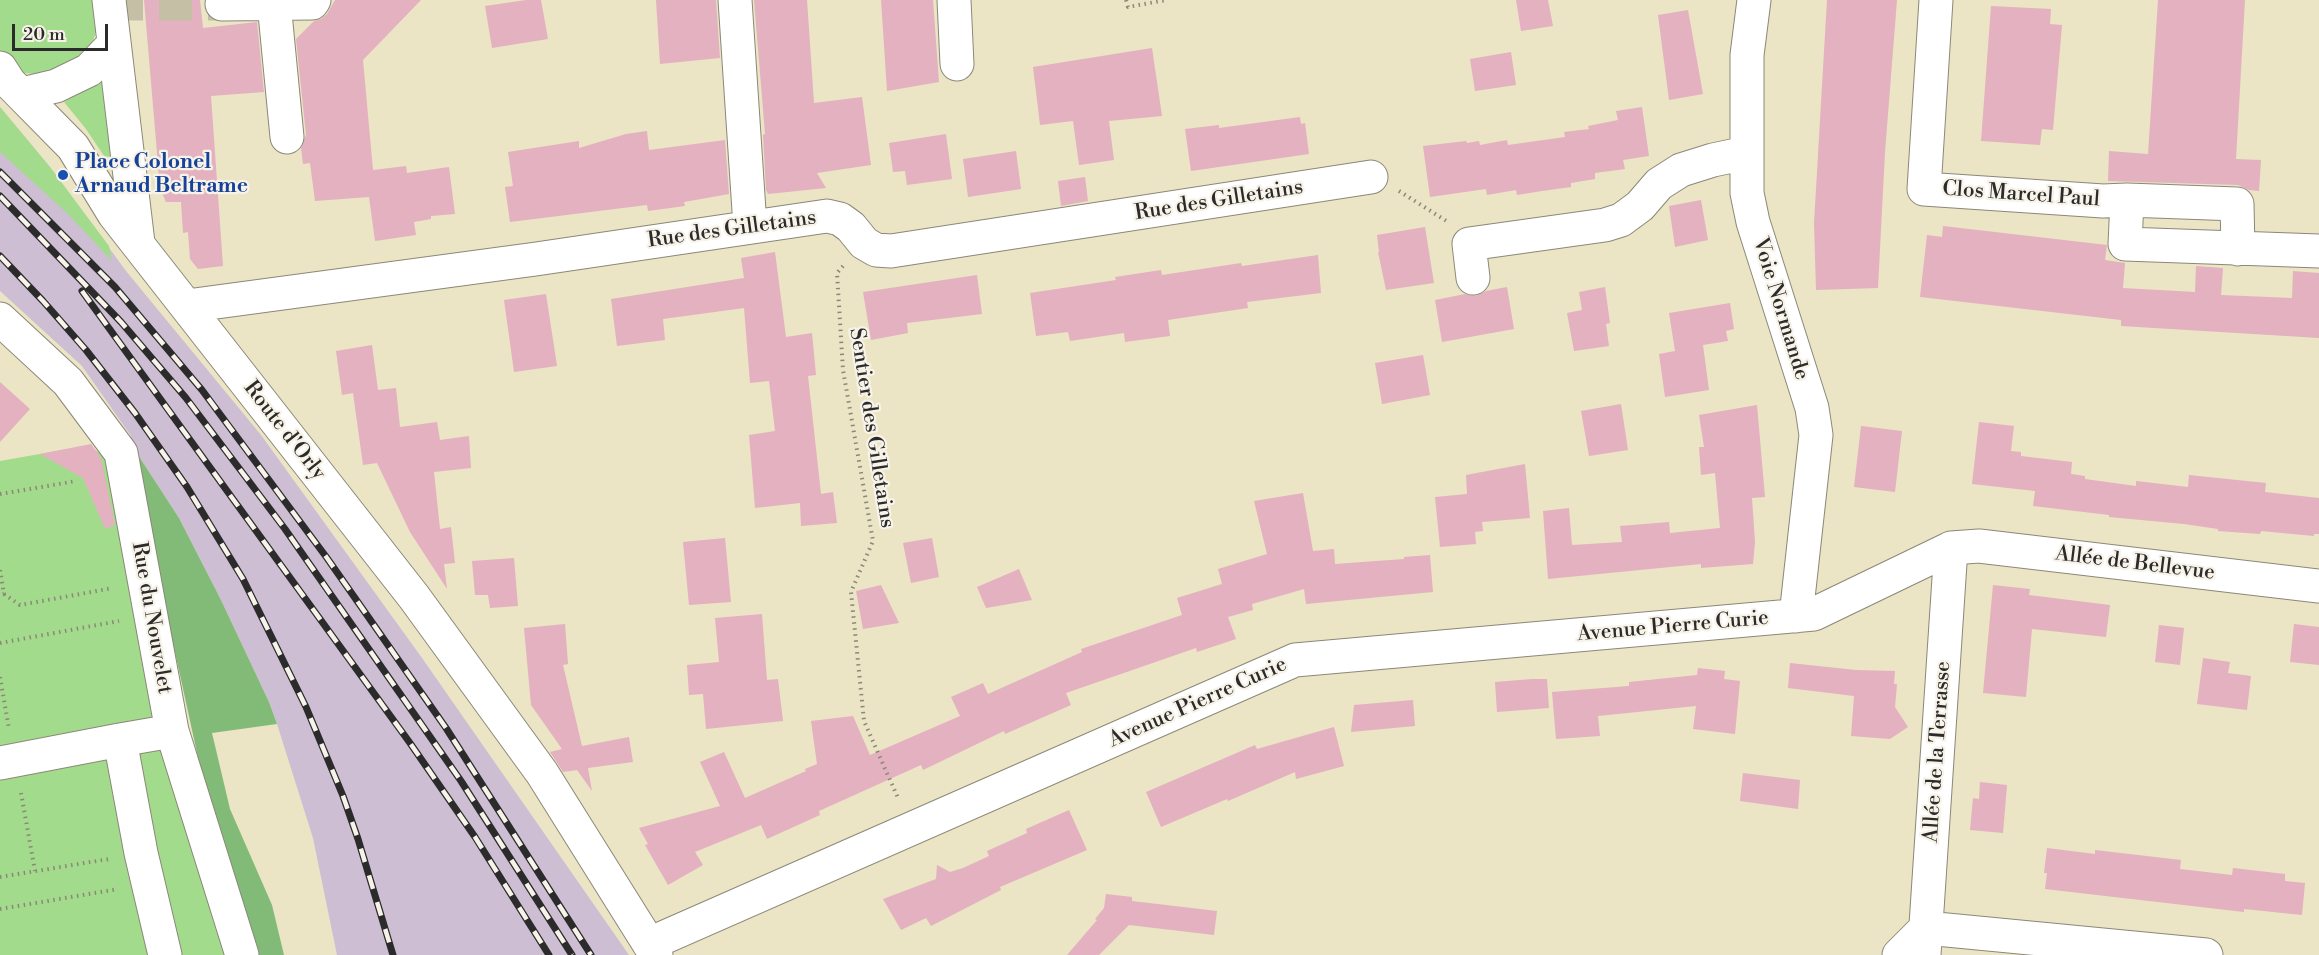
<!DOCTYPE html>
<html>
<head>
<meta charset="utf-8">
<style>
	body { margin:0 }
	#map { position:relative; width:2319px; height:955px; overflow:hidden; background:#ebe4c5; font-family:"Libre Bodoni",serif }
	canvas { display:block }
	.scale { position:absolute; left:12px; top:24px; width:96px; height:27px; box-sizing:border-box; border:3px solid #2b2b2b; border-top:0; padding-left:8px; font-size:18px; line-height:21px; white-space:nowrap; color:#2b2b2b; -webkit-text-stroke:4px #f7f3e8; paint-order:stroke }
</style>
</head>
<body>
<div id="map">
<canvas width="2319" height="955"></canvas>
<div class="scale">20 m</div>
</div>
<script>
const context = document.querySelector('canvas').getContext('2d');
context.lineJoin = 'round';
function paint(path, color) { context.fillStyle = color; context.fill(path, 'evenodd'); }
const shape = rows => new Path2D(rows.map(r => 'M' + r).join(''));
function stroke(path, color, width, dash) { context.strokeStyle = color; context.lineWidth = width; context.lineCap = dash ? 'butt' : 'round'; context.setLineDash(dash || []); context.stroke(path); }
function drawText(font, color, halo, rows, align = 'center') {
  context.font = font + ' "Libre Bodoni",serif'; context.lineWidth = 4.5; context.setLineDash([]); context.textBaseline = 'middle'; context.strokeStyle = halo; context.fillStyle = color; for (const [text, x, y, turn = 0] of rows) {
    context.save(); context.translate(x, y); context.rotate((+turn || 0) * Math.PI / 180); context.textAlign = isNaN(turn) ? turn : align; if (halo) context.strokeText(text, 0, 0); context.fillText(text, 0, 0); context.restore();
  }
}
paint(shape([
	[0,107,50,167,126,271,261,435,422,658,629,955,337,955,313,838,277,724,269,702,221,600,179,518,129,441,131,436,82,366,0,291]
]), '#cdbed3');
paint(shape([
	[0,0,94,0,97,28,93,42,79,56,42,75,17,72,0,58],
	[103,79,115,158,104,156,86,129,64,102],
	[0,107,50,167,109,246,112,261,68,214,0,152],
	[85,446,104,454,166,748,228,955,0,955,0,461]
]), '#a3db8d');
paint(shape([
	[129,441,179,518,221,600,269,702,277,724,212,733,230,809,272,905,284,955,259,955,204,785]
]), '#82bb78');
paint(shape([
	[144,0,200,0,203,28,257,22,264,92,211,96,223,266,198,269,190,259,188,232,183,233,181,202,166,202,160,188],
	[335,0,421,0,363,60,373,170,406,166,407,173,449,167,455,214,431,216,431,219,414,222,416,235,375,241,369,197,315,201,310,163,303,164,301,148,306,135,296,39,314,21,321,19,327,14],
	[526,0,541,0,548,39,492,48,485,6],
	[656,0,716,0,720,58,660,64],
	[754,0,807,0,814,103,862,97,871,165,817,173,826,188,768,194,766,190,763,135,765,134],
	[881,0,933,0,939,82,887,91],
	[1516,0,1548,0,1553,26,1521,31],
	[1827,0,1897,0,1885,152,1878,288,1816,290,1814,223],
	[2158,0,2245,0,2236,159,2261,160,2259,191,2249,190,2238,185,2108,181,2109,151,2148,154],
	[1991,6,2051,9,2050,24,2062,25,2053,130,2042,129,2040,145,1981,141],
	[1688,10,1703,94,1669,100,1658,15],
	[1152,48,1162,116,1109,121,1114,160,1079,165,1073,121,1040,125,1033,67],
	[1511,52,1516,85,1475,91,1470,59],
	[1642,107,1649,156,1623,160,1625,169,1595,173,1595,179,1571,183,1571,187,1542,191,1517,195,1516,190,1487,195,1486,189,1430,197,1423,146,1466,141,1467,143,1479,141,1480,145,1507,140,1508,145,1565,137,1564,132,1589,129,1588,126,1618,120,1616,111],
	[1300,117,1301,124,1305,123,1309,154,1191,171,1185,129,1219,125,1219,128],
	[647,131,649,150,725,140,729,194,684,202,685,206,648,211,647,205,510,222,505,187,513,186,508,152,579,141,579,148,626,134],
	[946,134,952,179,907,185,905,171,893,172,889,143],
	[1016,151,1021,189,968,197,963,159],
	[1085,177,1088,201,1061,206,1058,181],
	[1701,200,1708,240,1675,247,1669,206],
	[1943,226,2107,245,2105,260,2125,263,2123,288,2195,292,2196,266,2223,268,2221,295,2292,298,2293,271,2319,273,2319,338,2121,326,2121,320,1920,297,1927,235,1942,237],
	[1425,227,1434,283,1386,290,1378,252,1379,252,1377,235],
	[775,252,786,337,812,333,816,375,808,376,821,494,833,492,837,523,801,526,800,503,755,508,749,435,775,431,769,381,750,383,744,308,663,319,665,340,617,346,611,299,744,278,741,258],
	[1318,255,1321,293,1247,302,1248,308,1168,320,1170,336,1125,342,1124,333,1070,341,1068,332,1036,336,1030,293,1116,280,1115,277,1161,270,1162,275,1241,263,1242,266],
	[977,275,982,314,907,323,908,333,871,340,863,292],
	[1507,287,1514,329,1442,342,1435,300,1465,294,1476,296,1486,291],
	[1605,287,1610,323,1606,324,1609,346,1574,351,1567,313,1582,310,1579,292],
	[546,294,557,366,514,372,504,300],
	[1730,303,1734,329,1726,331,1728,341,1703,345,1709,390,1665,397,1659,354,1675,351,1669,313],
	[372,345,378,390,396,388,400,427,437,422,440,440,469,436,471,468,434,472,440,529,451,527,455,563,444,564,447,589,410,532,377,463,363,465,353,393,342,395,336,351],
	[1423,355,1430,395,1382,404,1375,363],
	[0,382,30,409,0,442],
	[1621,404,1628,450,1589,456,1581,411],
	[1757,405,1765,497,1752,498,1755,542,1753,564,1701,568,1701,564,1548,579,1543,511,1569,508,1572,545,1622,542,1620,526,1669,522,1670,533,1720,528,1715,473,1701,475,1699,447,1704,447,1699,415],
	[1979,422,2014,426,2011,451,2021,452,2021,456,2072,462,2071,474,2085,476,2085,479,2136,486,2136,481,2188,487,2189,475,2266,483,2265,492,2319,498,2319,534,2314,534,2314,536,2261,531,2260,534,2218,531,2218,529,2184,524,2109,517,2109,515,2033,506,2035,491,1972,484],
	[1861,426,1902,431,1895,492,1854,487],
	[91,444,101,458,115,525,105,529,83,478,40,454],
	[1525,464,1530,518,1482,522,1483,531,1475,532,1476,544,1440,547,1435,497,1467,494,1466,475],
	[1303,493,1313,551,1334,549,1335,564,1404,559,1404,557,1430,555,1433,592,1306,604,1304,589,1252,604,1253,610,1228,617,1236,639,1197,652,1196,648,1066,693,1071,705,1005,734,1004,731,923,770,921,765,819,811,820,815,767,839,761,825,695,852,703,865,668,885,645,845,648,844,639,828,720,806,700,762,724,752,745,798,806,771,805,769,817,764,811,721,853,716,870,755,960,716,951,697,983,683,988,694,1082,652,1081,649,1182,615,1177,598,1222,584,1218,569,1267,554,1254,501],
	[725,538,731,602,689,605,683,542],
	[932,538,939,577,911,583,903,543],
	[514,558,518,606,490,608,488,595,475,595,472,561],
	[1019,569,1032,600,986,608,977,587],
	[881,585,899,623,863,629,856,591],
	[1993,585,2030,589,2029,595,2110,605,2106,637,2032,629,2026,697,1983,693],
	[762,614,767,680,778,679,783,721,706,729,703,694,689,695,687,665,719,662,715,618],
	[565,624,568,664,563,665,582,746,629,737,633,762,588,768,592,791,577,770,563,772,550,752,562,749,531,705,524,628],
	[2294,624,2319,627,2319,665,2290,662],
	[2159,625,2184,628,2180,665,2155,662],
	[2203,658,2230,662,2228,673,2251,676,2247,710,2197,704],
	[1790,663,1856,670,1895,671,1894,684,1897,684,1895,707,1908,727,1890,739,1851,736,1854,696,1788,688],
	[1698,668,1725,671,1724,679,1740,681,1735,734,1693,729,1696,706,1598,716,1600,736,1556,739,1552,692,1629,686,1629,682,1697,675],
	[1532,679,1547,679,1549,708,1497,712,1495,682],
	[1413,700,1415,726,1351,732,1354,705],
	[1334,727,1344,766,1296,779,1295,772,1228,801,1227,799,1161,827,1146,792,1255,745,1257,749],
	[1743,773,1800,780,1798,809,1740,801],
	[1980,782,2007,785,2003,833,1970,830,1973,798,1979,799],
	[1069,810,1087,850,1000,887,1001,890,931,926,926,918,901,930,883,899,936,879,937,865,950,872,963,868,989,856,987,851,1027,833,1026,829],
	[2047,848,2095,854,2095,850,2181,860,2180,869,2232,875,2233,868,2285,874,2285,881,2305,883,2302,915,2244,909,2244,912,2045,889,2047,873,2044,873],
	[1106,894,1132,897,1132,901,1217,911,1214,935,1129,925,1099,955,1067,955,1097,920,1095,919,1104,908]
]), '#e3b1bf');
stroke(shape([
	[110,4,222,4]
]), '#c5bfa6', 33, [33, 16]);
const minor = shape([
	[109,0,138,243],
	[735,0,750,226],
	[954,0,957,64],
	[1754,0,1747,55,1747,193,1753,222,1812,408,1816,435,1796,616],
	[1936,0,1924,189,2103,201,2127,200,2125,244,2319,251],
	[274,3,287,137],
	[222,4,312,3,314,0],
	[0,68,9,82,73,147,114,214,414,597,542,773,656,955],
	[22,94,56,86,89,70,113,45],
	[2127,200,2237,204,2238,249],
	[1473,278,1469,244,1605,225,1621,220,1640,206,1659,184,1681,170,1713,160,1746,153],
	[187,306,536,259,827,216,840,219,851,227,864,243,876,250,891,251,1371,177],
	[0,319,68,382,121,453,172,731,242,955],
	[120,740,172,731],
	[0,763,120,740,141,853,165,955],
	[649,944,1295,660,1814,614,1951,548,1979,546,2319,586],
	[1899,955,1926,928,2206,955],
	[1924,955,1951,548]
]);
stroke(minor, '#8b8878', 35);
stroke(shape([
	[1126,0,1128,7,1166,0],
	[1399,191,1448,222],
	[843,266,837,273,843,370,873,541,851,592,864,721,898,798],
	[0,494,76,481],
	[0,570,4,594,0,595],
	[4,594,20,605,113,588],
	[0,643,119,621],
	[0,677,9,729],
	[21,793,35,871],
	[0,877,109,859],
	[0,909,118,889]
]), '#8b8878', 4, [1.5, 4.5]);
stroke(minor, '#fff', 33);
const rail = shape([
	[0,172,115,287,202,390,327,558,446,728,591,955],
	[0,196,121,322,186,398,285,529,461,781,572,955],
	[0,256,43,301,86,350,135,413,187,487,243,579,306,707,343,796,358,839,393,955],
	[82,291,410,743,475,837,549,955]
]);
stroke(rail, '#2b2b2b', 7);
stroke(rail, '#f7f3e8', 4.5, [14]);
for (const [x, y, r, color] of [
	[63,175,6,"#1a4fb4"]
]) { const dot = new Path2D(); dot.arc(x, y, r, 0, 2 * Math.PI); context.fillStyle = color; context.fill(dot); stroke(dot, '#f7f3e8', 2); }
drawText('bold 21px', '#164399', '#f7f3e8', [
	["Place Colonel",75,163],
	["Arnaud Beltrame",75,187]
], 'left');
drawText('21px', '#2b2b2b', '#f7f3e8', [
	["Clos Marcel Paul",2021,195,4],
	["Rue des Gilletains",1219,201,-9],
	["Rue des Gilletains",732,230,-8],
	["Voie Normande",1780,309,73],
	["Sentier des Gilletains",871,428,81],
	["Route d'Orly",284,431,52],
	["Allée de Bellevue",2135,564,7],
	["Rue du Nouvelet",151,618,80],
	["Avenue Pierre Curie",1673,627,-5],
	["Avenue Pierre Curie",1198,703,-24],
	["Allée de la Terrasse",1938,752,-86]
]);
</script>
</body>
</html>
